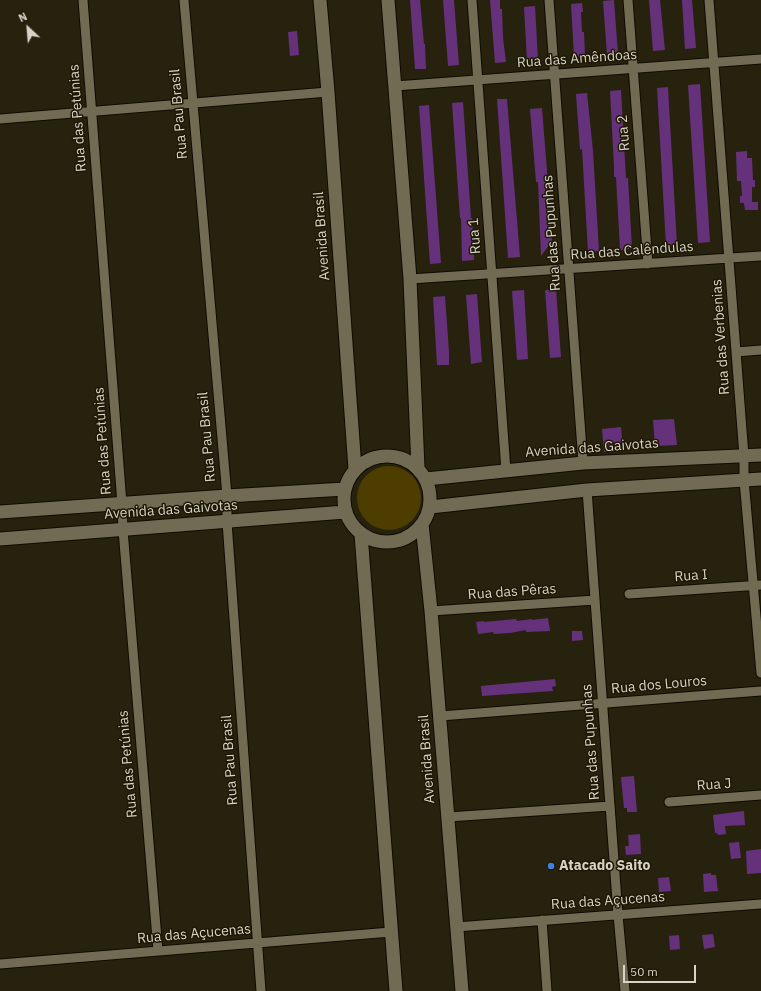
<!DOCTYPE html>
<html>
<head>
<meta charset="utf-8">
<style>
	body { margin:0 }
	#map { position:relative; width:761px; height:991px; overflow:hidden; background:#27220d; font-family:"IBM Plex Sans",sans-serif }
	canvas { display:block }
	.north { position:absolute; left:8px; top:8px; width:40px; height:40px; -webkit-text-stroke:3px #1e1804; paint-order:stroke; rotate:334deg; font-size:11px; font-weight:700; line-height:16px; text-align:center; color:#d7d3c7 }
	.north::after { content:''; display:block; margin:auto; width:14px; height:18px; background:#d7d3c7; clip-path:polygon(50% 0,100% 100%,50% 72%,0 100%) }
	.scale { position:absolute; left:623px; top:965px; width:73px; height:18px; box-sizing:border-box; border:2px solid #d7d3c7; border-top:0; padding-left:5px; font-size:12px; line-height:14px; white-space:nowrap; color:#d7d3c7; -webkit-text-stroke:3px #1e1804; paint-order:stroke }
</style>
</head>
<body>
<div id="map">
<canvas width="761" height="991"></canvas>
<div class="north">N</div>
<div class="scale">50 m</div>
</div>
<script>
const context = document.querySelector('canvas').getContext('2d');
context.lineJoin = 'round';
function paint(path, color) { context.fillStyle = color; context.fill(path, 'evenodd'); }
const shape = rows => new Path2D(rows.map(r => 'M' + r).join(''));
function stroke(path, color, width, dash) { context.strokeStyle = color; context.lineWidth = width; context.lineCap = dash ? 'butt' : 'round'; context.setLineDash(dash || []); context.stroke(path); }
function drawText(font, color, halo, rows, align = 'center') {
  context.font = font + ' "IBM Plex Sans",sans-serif'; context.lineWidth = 3; context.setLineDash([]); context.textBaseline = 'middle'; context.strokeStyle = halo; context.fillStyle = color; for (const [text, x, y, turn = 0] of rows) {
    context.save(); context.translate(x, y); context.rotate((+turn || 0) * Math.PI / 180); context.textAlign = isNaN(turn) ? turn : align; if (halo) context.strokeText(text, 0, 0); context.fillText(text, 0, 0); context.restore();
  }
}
paint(shape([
	'357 498a32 32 0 1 1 64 0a32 32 0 1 1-64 0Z'
]), '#4d3e00');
paint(shape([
	[410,0,420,0,424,44,425,44,426,69,415,69],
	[443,0,454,0,459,65,448,66],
	[490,0,500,0,500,9,502,9,503,38,506,62,495,63],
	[614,0,618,54,607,54,603,1],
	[649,0,660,0,665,50,653,51],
	[682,0,692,0,696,48,685,49],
	[582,3,583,12,581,12,582,32,584,32,585,56,574,57,571,4],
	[535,6,538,60,527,61,524,7],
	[297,31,299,55,290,56,288,32],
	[700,84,710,242,698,243,688,85],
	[668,87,677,245,666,246,657,88],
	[621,90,625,161,626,178,628,178,632,249,620,250,616,177,614,177,614,167,610,91],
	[587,93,593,151,599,251,588,252,582,149,580,150,576,94],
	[497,99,507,99,520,257,508,258],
	[463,102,471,218,472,218,474,260,462,261,461,218,460,218,452,103],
	[429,105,441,263,430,264,419,106],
	[542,108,548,184,549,184,552,241,541,256,538,182,536,182,530,109],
	[747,151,747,158,752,158,753,180,755,180,755,187,752,187,752,202,758,202,758,210,745,210,744,203,740,203,740,196,742,196,741,181,737,181,736,152],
	[556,289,561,357,550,358,545,290],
	[524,290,528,359,517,360,512,291],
	[477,294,482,362,471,364,466,295],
	[445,296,449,352,449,365,437,365,433,297],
	[674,419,677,445,655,446,653,420],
	[621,427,623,450,604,452,602,429],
	[548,618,550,631,526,632,526,630,510,633,494,634,493,632,478,634,476,622,484,621,484,622,516,619,517,621,532,619,532,620],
	[572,631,582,631,583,640,572,641],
	[555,679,556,686,552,687,553,691,482,696,481,686],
	[634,776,637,812,627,812,627,808,624,808,621,777],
	[744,811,745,825,725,826,726,834,718,835,717,833,715,833,713,815],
	[640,834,641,854,626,855,625,846,629,846,628,835],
	[739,842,741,858,731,859,729,843],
	[761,849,761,873,747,874,746,851],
	[711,873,711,875,716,875,718,891,704,892,703,874],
	[669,877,671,891,659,892,658,878],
	[713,934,715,947,704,949,702,935],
	[679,935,680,949,670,950,669,936]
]), '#66317b');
const street = shape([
	[83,0,122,504,123,530,158,951],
	[184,0,227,496,227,522,261,991],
	[472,0,506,471],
	[549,0,583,463],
	[628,0,648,264],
	[709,0,744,456,744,480,761,673],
	[395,86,761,59],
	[0,119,328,92],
	[410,279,761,256],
	[736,352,761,350],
	[587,490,618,915,625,991],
	[629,594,761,585],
	[431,611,595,600],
	[440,716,761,691],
	[669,802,761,795],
	[448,817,610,806],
	[542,920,547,991],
	[456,927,761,904],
	[0,964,391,932]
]);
const secondary = shape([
	[320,0,328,92,355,469],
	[388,0,410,279,418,468],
	'344 499a43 43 0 1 1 86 0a43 43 0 1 1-86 0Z',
	[426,479,583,463,761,455],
	[430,507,587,490,761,479],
	[0,512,227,496,345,489],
	[422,524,431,611,462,991],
	[361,534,396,991],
	[0,539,345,512]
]);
stroke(street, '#100b00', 11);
stroke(secondary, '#100b00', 15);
stroke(street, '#726b54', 9);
stroke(secondary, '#726b54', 13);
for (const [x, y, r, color] of [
	[551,866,4,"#3f7fe0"]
]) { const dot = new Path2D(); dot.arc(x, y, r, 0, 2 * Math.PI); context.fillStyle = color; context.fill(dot); stroke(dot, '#1e1804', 1.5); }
drawText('14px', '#d7d3c7', '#1e1804', [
	["Rua das Amêndoas",577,59,-4],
	["Rua Pau Brasil",179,114,-95],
	["Rua das Petúnias",78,118,-94],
	["Rua 2",624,133,-94],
	["Rua das Pupunhas",552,233,-94],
	["Avenida Brasil",322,236,-94],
	["Rua 1",475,236,-94],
	["Rua das Calêndulas",632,251,-4],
	["Rua das Verbenias",721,337,-94],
	["Rua Pau Brasil",207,437,-95],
	["Rua das Petúnias",103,441,-94],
	["Avenida das Gaivotas",592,448,-4],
	["Avenida das Gaivotas",171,510,-4],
	["Rua I",691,576,-4],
	["Rua das Pêras",512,592,-4],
	["Rua dos Louros",659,685,-5],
	["Rua das Pupunhas",591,742,-94],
	["Avenida Brasil",427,759,-94],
	["Rua Pau Brasil",230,760,-94],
	["Rua das Petúnias",128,764,-95],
	["Rua J",714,785,-4],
	["Rua das Açucenas",608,901,-4],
	["Rua das Açucenas",194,934,-5]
]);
drawText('bold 14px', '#d7d3c7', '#1e1804', [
	["Atacado Saito",559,866]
], 'left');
</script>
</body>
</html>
